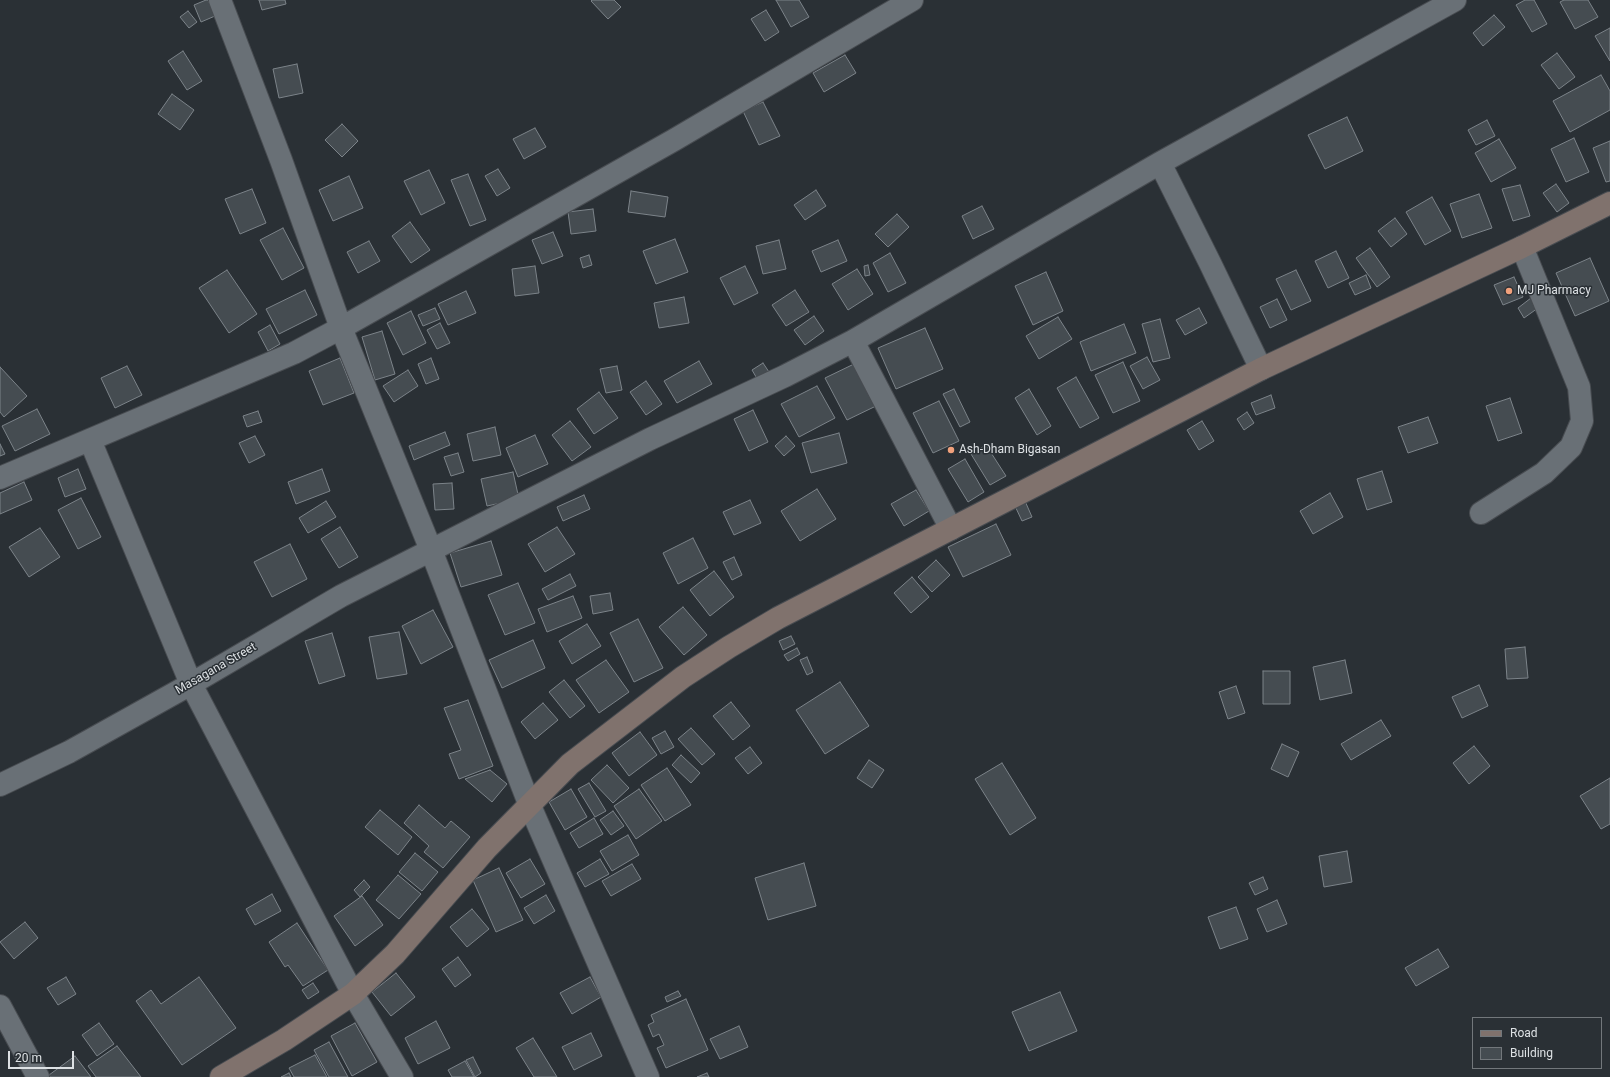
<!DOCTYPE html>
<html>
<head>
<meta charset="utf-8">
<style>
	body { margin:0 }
	#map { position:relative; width:1610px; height:1077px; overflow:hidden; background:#2a3035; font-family:Roboto,sans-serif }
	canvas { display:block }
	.legend { position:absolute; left:1472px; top:1017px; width:130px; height:52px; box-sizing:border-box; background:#2a3035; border:1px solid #72777b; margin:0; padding:5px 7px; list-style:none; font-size:12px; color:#dde1e4 }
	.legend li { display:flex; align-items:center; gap:8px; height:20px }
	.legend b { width:20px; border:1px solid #72777b }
	.scale { position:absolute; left:8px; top:1051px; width:66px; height:18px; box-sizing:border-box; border:2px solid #dde1e4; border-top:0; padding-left:5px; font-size:12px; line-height:14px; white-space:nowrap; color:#dde1e4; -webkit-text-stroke:3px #2a3035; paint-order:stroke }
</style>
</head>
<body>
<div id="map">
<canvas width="1610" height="1077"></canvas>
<ul class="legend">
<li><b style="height:5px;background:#80726d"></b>Road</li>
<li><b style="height:11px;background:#454c51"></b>Building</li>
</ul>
<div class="scale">20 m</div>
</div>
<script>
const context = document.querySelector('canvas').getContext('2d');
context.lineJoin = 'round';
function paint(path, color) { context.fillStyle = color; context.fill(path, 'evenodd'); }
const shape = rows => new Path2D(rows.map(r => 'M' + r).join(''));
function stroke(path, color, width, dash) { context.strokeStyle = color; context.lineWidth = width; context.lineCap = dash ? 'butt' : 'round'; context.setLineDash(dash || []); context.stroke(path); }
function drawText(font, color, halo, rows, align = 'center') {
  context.font = font + ' Roboto,sans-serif'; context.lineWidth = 3; context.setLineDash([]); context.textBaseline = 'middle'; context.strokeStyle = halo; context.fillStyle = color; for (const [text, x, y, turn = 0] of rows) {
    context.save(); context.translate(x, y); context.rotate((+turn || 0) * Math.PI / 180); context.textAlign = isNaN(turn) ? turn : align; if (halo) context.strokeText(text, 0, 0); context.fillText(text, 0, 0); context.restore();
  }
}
const building = shape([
	[206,0,208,0,215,16,201,22,194,5,206,0],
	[259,0,285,0,286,4,262,10,259,0],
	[592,0,614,0,621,7,608,19,591,1,592,0],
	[776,0,799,0,809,17,791,27,776,0],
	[1525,0,1534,0,1547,24,1532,32,1516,5,1525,0],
	[1564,0,1588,0,1598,17,1575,29,1560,2,1564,0],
	[766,10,779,32,765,41,751,19,766,10],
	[188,11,197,22,189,28,180,17,188,11],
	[1494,15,1505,27,1483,46,1473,33,1494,15],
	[1610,28,1610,61,1595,36,1610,28],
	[183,51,202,81,187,90,168,61,183,51],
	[1557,53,1575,77,1559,89,1541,65,1557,53],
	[845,55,856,73,824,92,813,73,845,55],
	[297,64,303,93,279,98,273,69,297,64],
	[1601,75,1610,91,1610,110,1570,132,1553,101,1601,75],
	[172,94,194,110,180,130,158,114,172,94],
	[763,102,780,136,759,145,743,111,763,102],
	[1347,117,1363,151,1325,169,1308,135,1347,117],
	[1487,120,1495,136,1476,145,1468,130,1487,120],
	[342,124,358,141,342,157,325,140,342,124],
	[535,128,546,147,524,159,513,139,535,128],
	[1574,138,1589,172,1566,182,1551,149,1574,138],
	[1499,139,1516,168,1491,182,1475,153,1499,139],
	[1610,141,1610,181,1606,182,1593,148,1610,141],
	[498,169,510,188,497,196,485,176,498,169],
	[429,170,445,203,421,215,404,181,429,170],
	[468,174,486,220,470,226,451,180,468,174],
	[349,176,363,208,333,221,319,190,349,176],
	[1556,184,1569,203,1557,212,1543,193,1556,184],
	[1520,185,1530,216,1513,221,1502,189,1520,185],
	[252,189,266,223,240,234,225,199,252,189],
	[816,190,826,206,805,220,794,205,816,190],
	[631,191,668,197,665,217,628,212,631,191],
	[1479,194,1492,228,1462,238,1450,204,1479,194],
	[1432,197,1451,231,1425,245,1406,212,1432,197],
	[982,206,994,229,973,239,962,216,982,206],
	[593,209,596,231,571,234,568,212,593,209],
	[897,214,909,227,888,247,875,234,897,214],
	[1395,218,1407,234,1391,247,1378,231,1395,218],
	[410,222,430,250,411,263,392,236,410,222],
	[283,228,304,268,282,280,260,240,283,228],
	[553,232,563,256,542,264,532,240,553,232],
	[675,239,688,272,656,284,643,251,675,239],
	[779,240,786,269,763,274,756,246,779,240],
	[838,240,847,261,821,272,812,251,838,240],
	[369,241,380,261,358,273,347,252,369,241],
	[1370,248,1390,277,1377,287,1356,258,1370,248],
	[1336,251,1349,278,1328,288,1315,261,1336,251],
	[890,253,906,283,888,292,873,263,890,253],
	[589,255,592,265,583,268,580,258,589,255],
	[1590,258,1609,301,1575,316,1556,273,1590,258],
	[868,265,870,275,865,276,864,266,868,265],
	[535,266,539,293,515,296,512,269,535,266],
	[745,266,758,293,734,305,720,278,745,266],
	[857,269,873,294,848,310,832,284,857,269],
	[227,270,257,314,229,333,199,288,227,270],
	[1296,270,1311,301,1291,310,1276,279,1296,270],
	[1046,272,1063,311,1033,325,1015,286,1046,272],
	[1366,275,1371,288,1355,295,1349,283,1366,275],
	[1514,277,1523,297,1503,305,1494,285,1514,277],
	[305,290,317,315,279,334,266,309,305,290],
	[795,290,809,312,786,326,772,305,795,290],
	[466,291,476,313,448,325,438,304,466,291],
	[684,297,689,323,659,328,654,303,684,297],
	[1531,298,1538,308,1524,318,1518,308,1531,298],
	[1277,299,1287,320,1270,328,1260,307,1277,299],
	[435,308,440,319,423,326,418,315,435,308],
	[1199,308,1207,323,1185,335,1176,320,1199,308],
	[411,311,426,343,403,355,387,323,411,311],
	[814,316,824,331,805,345,794,330,814,316],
	[1058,317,1072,339,1039,359,1026,336,1058,317],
	[1160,319,1170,358,1153,362,1142,324,1160,319],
	[440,323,450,343,437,349,427,330,440,323],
	[1124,324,1136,353,1091,371,1080,342,1124,324],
	[270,325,280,344,268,351,258,332,270,325],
	[925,328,943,369,896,389,878,348,925,328],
	[382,331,395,374,375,380,362,337,382,331],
	[1147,357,1160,380,1143,389,1130,366,1147,357],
	[340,358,354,393,323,405,309,371,340,358],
	[431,358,439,379,426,384,418,364,431,358],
	[699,361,712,384,677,403,664,381,699,361],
	[1123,362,1140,401,1113,413,1095,375,1123,362],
	[763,363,771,375,759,382,752,370,763,363],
	[854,364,876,406,847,420,825,378,854,364],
	[127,366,142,395,115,408,101,378,127,366],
	[617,366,622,390,606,393,600,369,617,366],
	[0,367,27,396,4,417,0,412,0,367],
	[408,370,418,386,394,402,383,386,408,370],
	[1076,377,1099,418,1080,428,1057,388,1076,377],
	[646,381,662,404,646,415,630,392,646,381],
	[817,386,835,418,799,437,781,404,817,386],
	[954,389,970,422,960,427,943,394,954,389],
	[1029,389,1051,426,1037,435,1015,398,1029,389],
	[599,392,618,418,594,434,577,409,599,392],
	[1271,395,1275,408,1256,415,1251,403,1271,395],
	[1510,398,1522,433,1498,441,1486,406,1510,398],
	[939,401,959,441,933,453,913,413,939,401],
	[37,409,50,434,15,451,2,426,37,409],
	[753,410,768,442,749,451,734,419,753,410],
	[258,411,262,422,247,427,243,416,258,411],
	[1247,412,1254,423,1244,430,1237,419,1247,412],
	[1428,417,1438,443,1408,453,1398,427,1428,417],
	[570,421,591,447,572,461,552,435,570,421],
	[1202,421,1214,441,1199,450,1187,430,1202,421],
	[495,427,501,455,473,461,467,434,495,427],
	[445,432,450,445,414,460,409,446,445,432],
	[839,433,847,463,811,473,802,443,839,433],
	[535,435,548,464,518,477,506,448,535,435],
	[255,436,265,455,249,463,239,443,255,436],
	[786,436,795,446,784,456,775,446,786,436],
	[0,444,5,454,0,456,0,444],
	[986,445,1006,476,990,485,971,454,986,445],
	[458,453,464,472,451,476,444,457,458,453],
	[965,459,984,492,968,502,948,469,965,459],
	[78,469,86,489,65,497,58,478,78,469],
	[322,469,330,491,296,504,288,482,322,469],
	[1382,471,1392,502,1367,510,1357,479,1382,471],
	[513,472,519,499,487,506,481,479,513,472],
	[24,482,32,500,0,514,0,493,24,482],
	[452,483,454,509,435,510,433,484,452,483],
	[817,489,836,519,800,541,781,511,817,489],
	[916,490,929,511,904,526,891,504,916,490],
	[1330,493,1343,517,1313,534,1300,511,1330,493],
	[584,495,590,509,563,521,557,507,584,495],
	[81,498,101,537,78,549,58,510,81,498],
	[750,500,761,523,734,535,723,512,750,500],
	[326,501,336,517,308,533,299,518,326,501],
	[1025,501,1032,517,1022,521,1015,506,1025,501],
	[996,524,1011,555,963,577,948,547,996,524],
	[340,527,358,557,339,568,321,539,340,527],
	[557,527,575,554,545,572,528,544,557,527],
	[40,528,60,557,29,577,9,547,40,528],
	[693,538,708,568,678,584,663,553,693,538],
	[491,541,502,575,461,587,450,553,491,541],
	[290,544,307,579,272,597,254,562,290,544],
	[734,557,742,575,732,580,723,562,734,557],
	[936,560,950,575,932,592,918,577,936,560],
	[714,571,734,597,710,616,690,590,714,571],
	[570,574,576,586,548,600,542,589,570,574],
	[912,577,929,597,911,613,894,593,912,577],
	[518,583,535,623,505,635,488,595,518,583],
	[610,593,613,610,593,614,590,596,610,593],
	[573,596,582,618,547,632,538,609,573,596],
	[683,607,707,635,684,655,659,627,683,607],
	[433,610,453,647,421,664,402,626,433,610],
	[638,619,663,668,634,682,610,633,638,619],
	[587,624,601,646,572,664,559,641,587,624],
	[399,632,407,674,377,679,369,637,399,632],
	[332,633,345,676,319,684,305,641,332,633],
	[791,636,795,644,783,650,779,641,791,636],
	[533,640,545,668,502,688,489,660,533,640],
	[1525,647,1528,678,1507,679,1505,649,1525,647],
	[797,648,800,654,788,661,784,655,797,648],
	[807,657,813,672,807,675,800,660,807,657],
	[606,660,629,692,599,713,576,680,606,660],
	[1345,660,1352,693,1320,700,1313,667,1345,660],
	[1263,671,1290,671,1290,704,1263,704,1263,671],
	[564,680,585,706,570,718,549,692,564,680],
	[840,682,869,726,825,754,796,710,840,682],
	[1479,685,1488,706,1462,718,1452,697,1479,685],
	[1236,686,1245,713,1228,719,1219,692,1236,686],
	[468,700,493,766,459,779,449,754,461,750,444,708,468,700],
	[731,702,750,726,733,740,713,716,731,702],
	[543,703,558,720,535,739,521,722,543,703],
	[1381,720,1391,736,1351,760,1341,744,1381,720],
	[691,728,715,754,702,765,678,739,691,728],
	[665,731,674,747,661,754,652,738,665,731],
	[640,732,657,755,629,776,612,753,640,732],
	[1282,744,1299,752,1288,777,1271,769,1282,744],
	[1474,746,1490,766,1469,784,1453,763,1474,746],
	[750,747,762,763,748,774,735,758,750,747],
	[681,755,700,773,691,783,672,765,681,755],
	[869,760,884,770,872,788,857,778,869,760],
	[1002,763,1036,818,1010,835,975,779,1002,763],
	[607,765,629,788,613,803,591,780,607,765],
	[667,768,691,805,665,821,641,785,667,768],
	[490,770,507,784,492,802,465,779,490,770],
	[1610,778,1610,824,1601,829,1580,796,1610,778],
	[589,783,606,811,595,817,578,789,589,783],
	[571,789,587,817,565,830,549,802,571,789],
	[639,789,662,821,636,839,614,806,639,789],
	[419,805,445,828,451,821,470,837,443,868,424,852,429,846,404,823,419,805],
	[380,810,412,837,398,855,365,827,380,810],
	[613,811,624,826,611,835,600,820,613,811],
	[594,818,603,834,579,848,570,833,594,818],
	[628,835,639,855,612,871,600,851,628,835],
	[1347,851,1352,882,1324,887,1319,856,1347,851],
	[415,853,438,872,422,891,399,872,415,853],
	[530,859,545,884,521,898,506,873,530,859],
	[600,859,609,874,585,887,577,873,600,859],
	[804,863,816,906,768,920,755,878,804,863],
	[632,864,641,879,611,896,602,881,632,864],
	[499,868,523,920,496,932,473,880,499,868],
	[398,875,421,894,399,919,376,900,398,875],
	[1263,877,1268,889,1255,895,1249,883,1263,877],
	[364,880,370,887,360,897,354,890,364,880],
	[272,894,281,911,255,925,246,909,272,894],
	[546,895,555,911,534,924,524,908,546,895],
	[362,896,383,925,355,946,334,916,362,896],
	[1277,900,1287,924,1267,932,1257,909,1277,900],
	[1236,907,1248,939,1220,949,1208,917,1236,907],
	[472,909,489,929,467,947,450,927,472,909],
	[25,922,38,938,14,959,0,942,25,922],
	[297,923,328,970,303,986,288,965,285,967,269,942,297,923],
	[1438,949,1449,967,1416,986,1405,968,1438,949],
	[458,957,471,975,455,987,442,969,458,957],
	[396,973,415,997,391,1016,372,992,396,973],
	[66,977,76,994,58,1005,47,988,66,977],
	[199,977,236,1028,182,1065,136,1001,151,990,161,1004,199,977],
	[590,977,601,997,572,1014,560,993,590,977],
	[313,983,319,992,308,999,302,990,313,983],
	[678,991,681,996,667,1002,665,997,678,991],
	[1060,992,1077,1031,1029,1051,1012,1012,1060,992],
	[686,999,708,1050,666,1068,657,1048,664,1045,659,1034,653,1037,648,1025,654,1022,651,1015,686,999],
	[436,1021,450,1048,418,1064,405,1038,436,1021],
	[99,1023,114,1044,97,1056,82,1035,99,1023],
	[355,1023,377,1062,352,1076,331,1036,355,1023],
	[739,1026,748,1047,720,1059,710,1039,739,1026],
	[591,1033,602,1056,574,1070,562,1047,591,1033],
	[533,1038,557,1077,534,1077,516,1048,533,1038],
	[329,1042,348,1077,329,1077,314,1050,329,1042],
	[117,1046,141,1077,96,1077,88,1066,117,1046],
	[315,1055,327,1077,294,1077,289,1068,315,1055],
	[75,1056,91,1077,50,1077,49,1075,75,1056],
	[473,1057,481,1073,475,1077,466,1060,473,1057],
	[465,1061,474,1077,452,1077,448,1070,465,1061],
	[289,1073,291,1077,281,1077,289,1073],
	[707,1073,709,1077,697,1077,707,1073]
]);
paint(building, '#454c51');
stroke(building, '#7c8389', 1);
const street = shape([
	[220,0,281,160,341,328,431,550,530,806,648,1077],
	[1160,163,1210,263,1261,369],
	[853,341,951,529],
	[90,440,191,684,353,994,402,1077],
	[0,478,294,353,341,328,674,140,912,0],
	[1481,513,1544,473,1571,447,1582,421,1579,387,1522,247],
	[0,785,69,752,191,684,341,596,650,439,785,376,853,341,1160,163,1455,0],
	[0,1006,38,1077]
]);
const secondary = shape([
	[221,1077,284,1040,353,994,395,954,487,848,570,764,683,677,729,647,778,618,1261,369,1522,247,1610,203]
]);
stroke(street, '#484c51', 24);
stroke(secondary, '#484c51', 24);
stroke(street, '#697076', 22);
stroke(secondary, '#80726d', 22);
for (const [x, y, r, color] of [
	[1509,291,4,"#f1a17c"],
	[951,450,4,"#f1a17c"]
]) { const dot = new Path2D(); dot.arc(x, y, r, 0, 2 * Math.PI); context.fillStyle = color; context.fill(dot); stroke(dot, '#2a3035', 1.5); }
drawText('12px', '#dde1e4', '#2a3035', [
	["MJ Pharmacy",1517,291],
	["Ash-Dham Bigasan",959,450]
], 'left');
drawText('12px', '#dde1e4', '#2a3035', [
	["Masagana Street",216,669,-30]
]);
</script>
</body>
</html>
